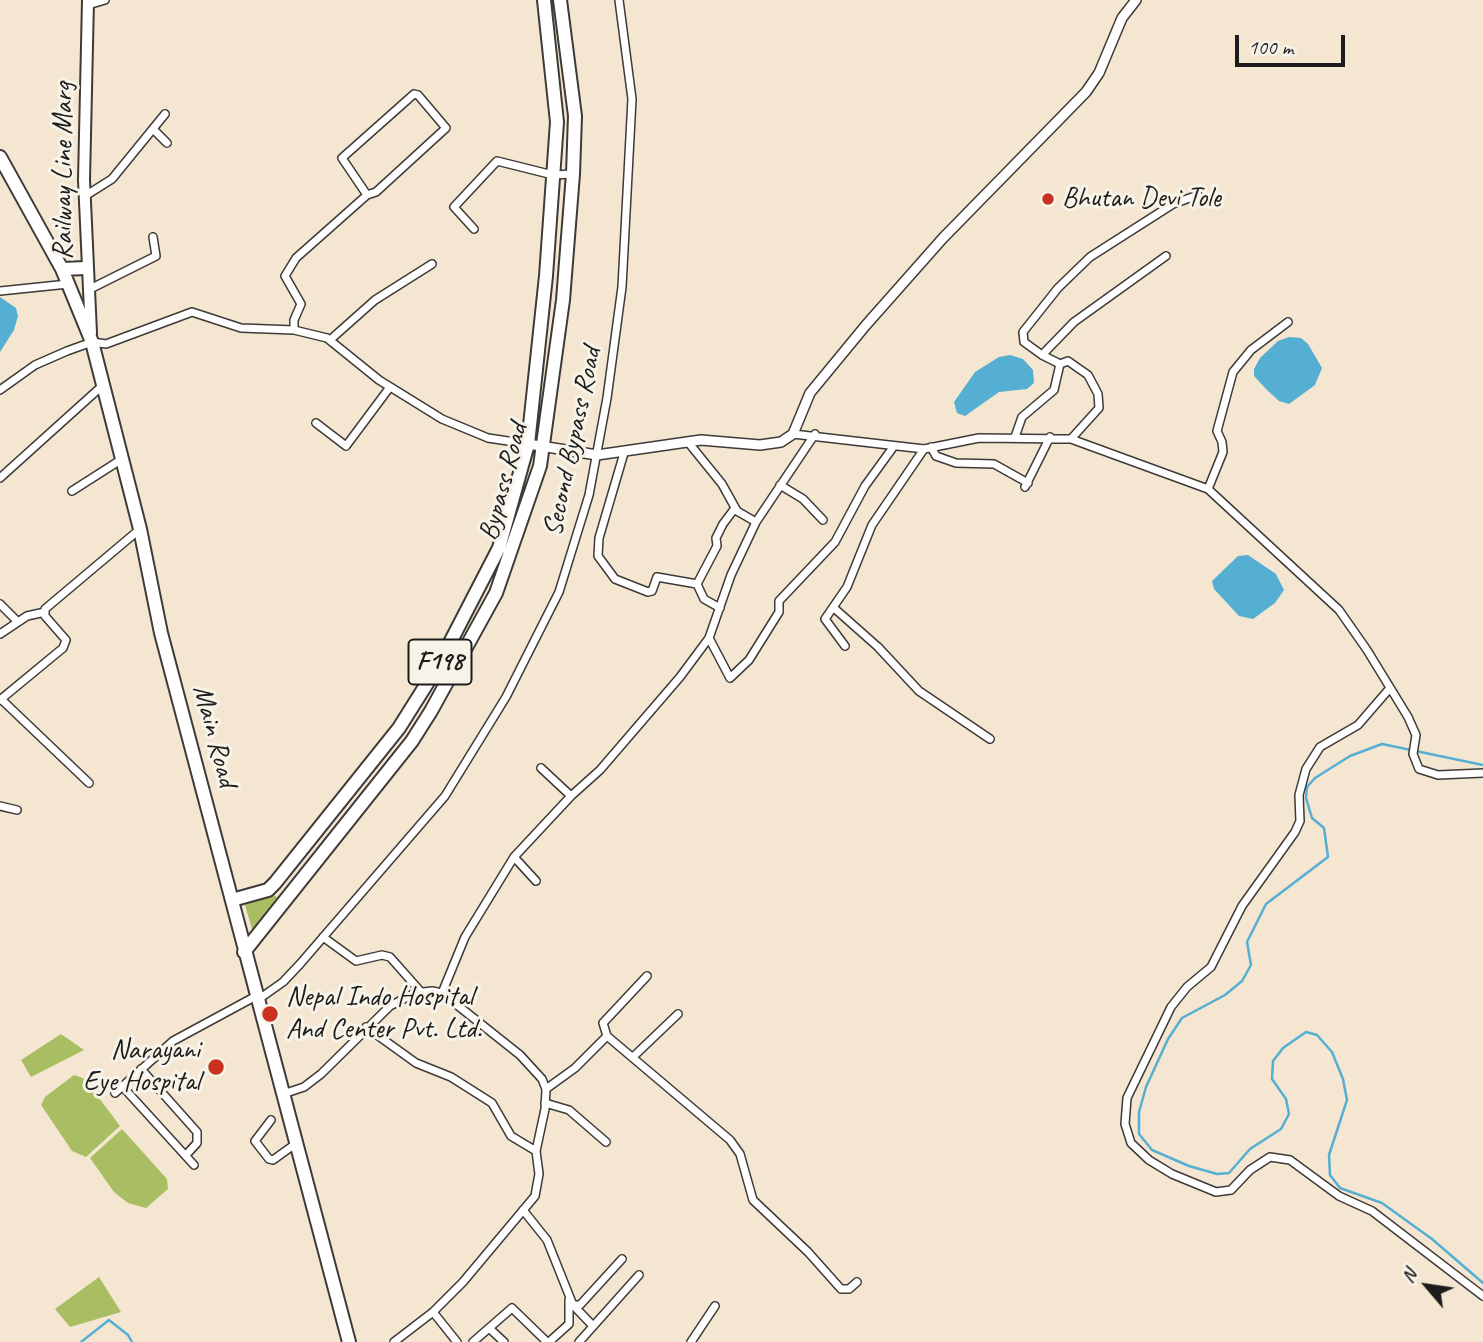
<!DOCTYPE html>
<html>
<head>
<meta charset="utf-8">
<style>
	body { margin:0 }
	#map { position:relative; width:1483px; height:1342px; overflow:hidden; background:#f5e6d1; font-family:Caveat,sans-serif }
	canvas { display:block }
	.north { position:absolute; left:1392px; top:1251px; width:70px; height:70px; -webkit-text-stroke:5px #f7f3e8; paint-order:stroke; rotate:299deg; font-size:19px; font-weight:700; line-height:28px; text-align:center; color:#1c1c1c }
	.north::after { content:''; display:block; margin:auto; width:24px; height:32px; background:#1c1c1c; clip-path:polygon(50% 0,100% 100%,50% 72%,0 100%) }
	.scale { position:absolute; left:1235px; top:35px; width:110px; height:32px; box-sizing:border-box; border:4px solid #1c1c1c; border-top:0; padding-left:9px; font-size:21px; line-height:24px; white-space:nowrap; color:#1c1c1c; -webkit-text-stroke:5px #f7f3e8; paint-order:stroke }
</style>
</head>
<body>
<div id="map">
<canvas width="1483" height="1342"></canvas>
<div class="north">N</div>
<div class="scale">100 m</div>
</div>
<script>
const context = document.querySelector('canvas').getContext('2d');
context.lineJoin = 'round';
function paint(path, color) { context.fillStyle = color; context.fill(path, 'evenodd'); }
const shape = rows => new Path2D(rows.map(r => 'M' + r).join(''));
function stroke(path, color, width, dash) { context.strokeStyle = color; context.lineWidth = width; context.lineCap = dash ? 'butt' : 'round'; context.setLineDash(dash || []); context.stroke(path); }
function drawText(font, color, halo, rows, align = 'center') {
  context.font = font + ' Caveat,sans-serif'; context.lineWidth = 6; context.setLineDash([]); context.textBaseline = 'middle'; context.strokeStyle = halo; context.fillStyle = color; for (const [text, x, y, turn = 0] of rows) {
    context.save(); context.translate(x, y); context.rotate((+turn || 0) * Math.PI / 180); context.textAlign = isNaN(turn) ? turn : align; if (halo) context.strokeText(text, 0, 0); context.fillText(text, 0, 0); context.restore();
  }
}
paint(shape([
	[271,895,276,896,278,900,256,929,252,929,245,905],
	[61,1034,84,1050,31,1077,21,1060],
	[74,1075,85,1079,120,1126,86,1157,72,1151,41,1105,45,1097],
	[122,1129,167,1179,168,1189,146,1208,128,1203,114,1192,90,1158],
	[99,1277,121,1312,70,1327,55,1309]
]), '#a9be62');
paint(shape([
	[0,297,16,308,18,316,14,330,0,352],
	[1289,337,1301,338,1308,344,1322,368,1315,385,1289,404,1279,401,1267,390,1254,376,1254,369,1260,358,1278,341],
	[1010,355,1023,359,1033,370,1034,383,1027,389,999,392,965,416,957,413,954,402,975,372,999,357],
	[1248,555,1276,574,1284,590,1275,603,1253,619,1239,616,1214,589,1212,581,1238,556]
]), '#54afd2');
stroke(shape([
	[1483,765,1382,744,1350,756,1315,778,1307,787,1306,798,1312,818,1324,828,1328,857,1266,904,1247,942,1251,965,1242,981,1225,995,1182,1018,1168,1039,1146,1087,1139,1112,1139,1134,1152,1150,1189,1166,1217,1174,1229,1173,1250,1149,1281,1129,1289,1114,1286,1099,1272,1079,1273,1061,1283,1048,1306,1032,1317,1035,1332,1052,1343,1079,1347,1100,1329,1155,1330,1175,1340,1188,1382,1203,1432,1239,1483,1283],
	[81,1342,109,1320,128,1335,132,1342]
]), '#54afd2', 2.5);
const minor = shape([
	[88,5,105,0],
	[154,130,167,143],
	[85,196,112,179,165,114],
	[474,229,454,207,497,161,553,175,573,174],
	[88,290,156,256,153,237],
	[0,291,68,284],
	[294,330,294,320,301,304,285,276,296,258,367,195,342,158,414,94,418,95,446,128,376,192,367,195],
	[330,340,375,300,432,264],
	[1042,355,1074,322,1166,256],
	[0,390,35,365,67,351,92,342,106,344,192,312,241,328,294,330,327,338,379,380,442,419,488,438,528,444],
	[316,423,346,446,390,387],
	[793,434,924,449,979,438,1071,439,1208,489,1339,610,1367,650,1408,717,1416,735,1413,754,1419,769,1438,775,1483,773],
	[1015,437,1022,417,1054,390,1060,364],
	[1071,439,1099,408,1098,394,1088,375,1068,361,1060,364,1042,355,1024,342,1023,332,1058,288,1090,257,1173,204,1198,195],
	[688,442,722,484,737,511,756,522],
	[931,447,936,456,956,463,994,464,1028,483],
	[624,453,599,538,598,556,615,579,648,592,652,591,657,577,697,584],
	[0,478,102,386],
	[780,485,803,499,823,520],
	[1025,487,1050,437],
	[1208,489,1223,452,1222,442,1217,431,1233,372,1251,350,1288,322],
	[72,491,122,459],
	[0,604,17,621],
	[720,608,704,599,697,584,717,546,716,538,723,524,735,508],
	[834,608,878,647,919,691,990,739],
	[0,634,27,616,45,612],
	[709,638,730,678,749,660,779,612,779,601,835,542,865,486,894,446],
	[845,646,825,619,847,587,872,525,924,449],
	[1390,688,1358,725,1320,747,1306,769,1299,795,1300,821,1295,832,1242,906,1211,967,1187,987,1171,1007,1127,1098,1125,1124,1131,1143,1149,1160,1172,1174,1216,1192,1231,1190,1250,1170,1270,1157,1290,1160,1339,1196,1372,1211,1483,1296],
	[1,699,89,783],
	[0,700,63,648,66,640,45,616,45,609,140,529],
	[541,768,571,796],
	[0,806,17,810],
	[514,857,536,881],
	[323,937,356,961,382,955,390,957,421,992],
	[647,976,603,1023,607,1036,730,1140,740,1154,753,1200,808,1252,841,1289,849,1289,857,1282],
	[442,993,465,937,514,857,571,796,600,770,680,677,709,638,731,575,756,522,815,434],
	[259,999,283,982,300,964,445,796,506,697,559,592,589,495,607,398,622,287,632,99,619,0],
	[366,1027,416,1063,451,1077,492,1103,511,1136,536,1151],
	[634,1056,678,1014],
	[141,1069,197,1132,197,1143,186,1155],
	[122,1086,194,1165],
	[546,1089,575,1068,607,1036],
	[115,1093,173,1041,258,995],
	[286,1093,304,1087,321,1074,390,1006,415,993,432,991,442,993,520,1055,542,1079,546,1089,545,1109,536,1151,539,1174,535,1196,463,1282,433,1312,394,1342],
	[545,1103,569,1110,606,1142],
	[271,1120,255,1141,269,1159,273,1160,298,1142],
	[523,1210,547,1240,573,1305,580,1305,622,1259],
	[573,1305,593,1326],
	[433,1312,457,1342],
	[489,1328,504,1342],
	[473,1342,512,1308,547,1342],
	[549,1342,569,1324,569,1300],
	[579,1342,639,1275],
	[691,1342,715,1306]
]);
const tertiary = shape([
	[528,444,597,455,701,440,760,445,781,442,793,434,810,393,866,325,943,238,1086,92,1099,73,1122,18,1136,0]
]);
const secondary = shape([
	[88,0,84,180,91,333]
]);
const primary = shape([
	[0,157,62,269,92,342,140,529,161,633,349,1342],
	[62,269,86,268],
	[232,900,268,890,275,883,399,728,438,666,499,548,528,444,546,276,557,122,544,0],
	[244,952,412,741,431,711,496,593,540,466,563,300,573,174,575,116,560,0]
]);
stroke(minor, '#3d3a37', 10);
stroke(tertiary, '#3d3a37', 12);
stroke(secondary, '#3d3a37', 14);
stroke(primary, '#3d3a37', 16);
stroke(minor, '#fff', 7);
stroke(tertiary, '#fff', 9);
stroke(secondary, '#fff', 10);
stroke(primary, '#fff', 12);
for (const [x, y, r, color] of [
	[1048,199,7,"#c8321e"],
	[270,1014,9,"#c8321e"],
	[216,1067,9,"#c8321e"]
]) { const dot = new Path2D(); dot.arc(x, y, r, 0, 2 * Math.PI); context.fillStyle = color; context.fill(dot); stroke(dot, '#f7f3e8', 2.5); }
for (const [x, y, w] of [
	[440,662,63]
]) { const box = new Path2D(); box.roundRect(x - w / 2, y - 22.5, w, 45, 5); context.fillStyle = '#f7f3e8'; context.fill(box); stroke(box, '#1c1c1c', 2); }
drawText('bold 26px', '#1c1c1c', null, [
	["F198",440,662]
]);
drawText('28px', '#1c1c1c', '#f7f3e8', [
	["Railway Line Marg",64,171,-90],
	["Second Bypass Road",573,442,-78],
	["Bypass Road",504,482,-75],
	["Main Road",214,736,75]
]);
drawText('28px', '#1c1c1c', '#f7f3e8', [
	["Bhutan Devi Tole",1062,199],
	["Nepal Indo Hospital",286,998],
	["And Center Pvt. Ltd.",286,1030],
	["Narayani",200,1051,"right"],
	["Eye Hospital",200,1083,"right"]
], 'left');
</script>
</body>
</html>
